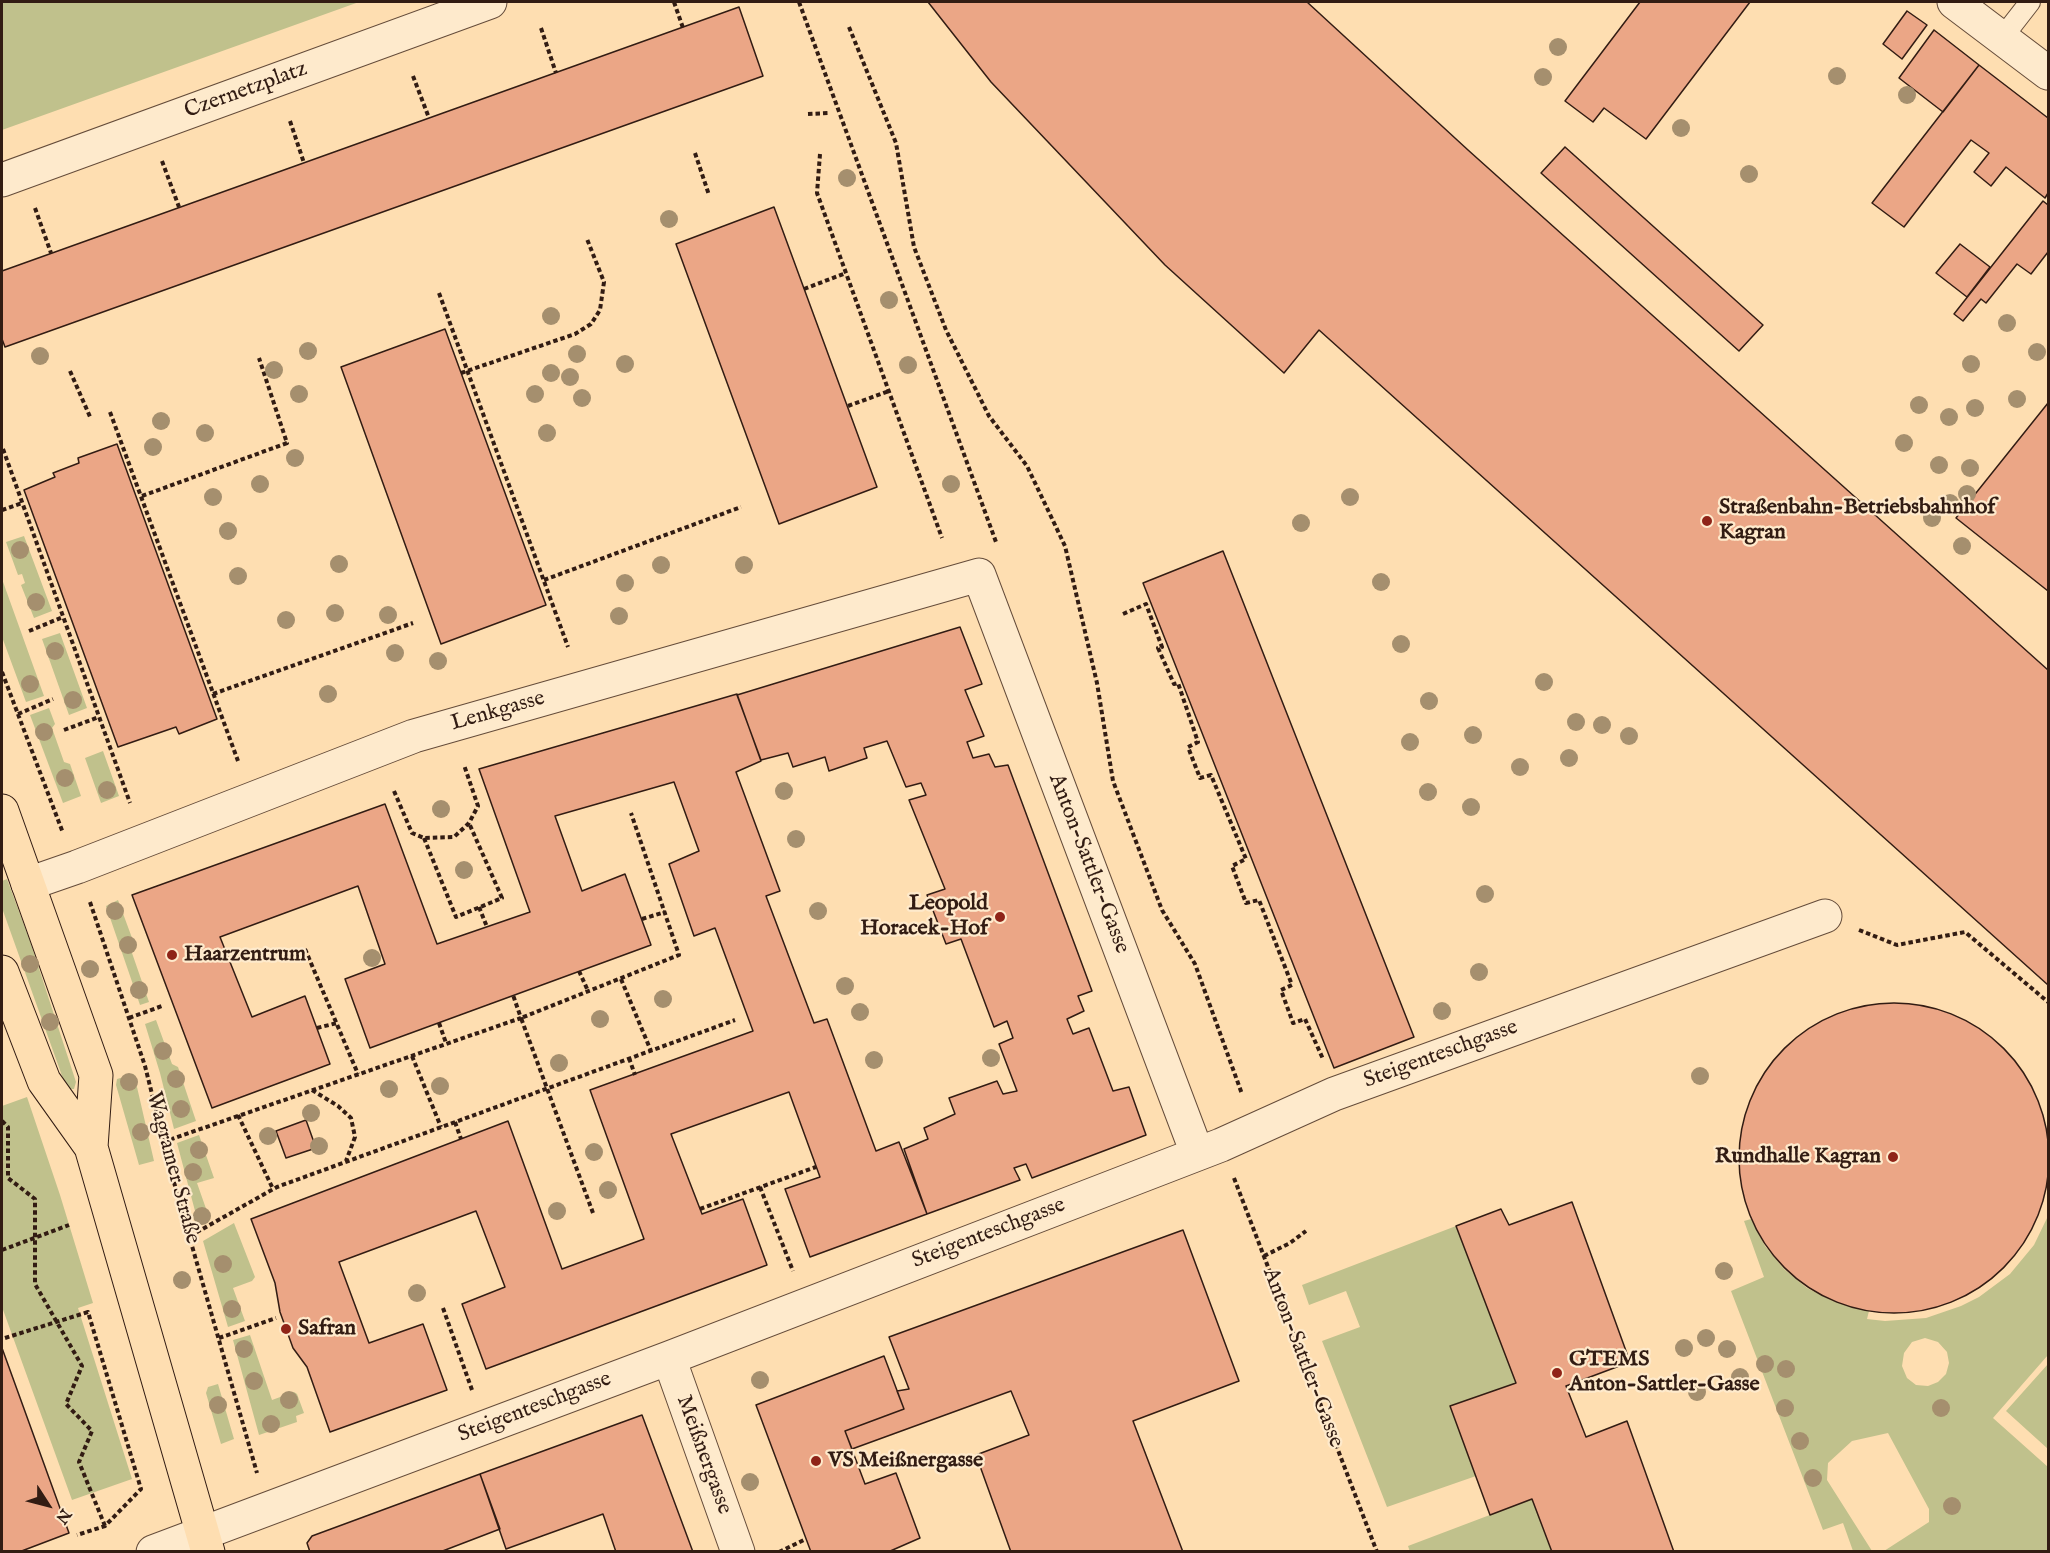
<!DOCTYPE html>
<html>
<head>
<meta charset="utf-8">
<style>
	body { margin:0 }
	#map { position:relative; width:2050px; height:1553px; overflow:hidden; background:#fedeb1; font-family:"IM FELL English",serif }
	canvas { display:block }
	.frame { position:absolute; inset:0; border:3px solid #321c13; pointer-events:none }
	.north { position:absolute; left:18px; top:1475px; width:60px; height:60px; -webkit-text-stroke:4px #feeacc; paint-order:stroke; rotate:126deg; font-size:16px; font-weight:700; line-height:24px; text-align:center; color:#321c13 }
	.north::after { content:''; display:block; margin:auto; width:21px; height:27px; background:#321c13; clip-path:polygon(50% 0,100% 100%,50% 72%,0 100%) }
</style>
</head>
<body>
<div id="map">
<canvas width="2050" height="1553"></canvas>
<div class="frame"></div>
<div class="north">N</div>
</div>
<script>
const context = document.querySelector('canvas').getContext('2d');
context.lineJoin = 'round';
function paint(path, color) { context.fillStyle = color; context.fill(path, 'evenodd'); }
const shape = rows => new Path2D(rows.map(r => 'M' + r).join(''));
function stroke(path, color, width, dash) { context.strokeStyle = color; context.lineWidth = width; context.lineCap = dash ? 'butt' : 'round'; context.setLineDash(dash || []); context.stroke(path); }
function drawText(font, color, halo, rows, align = 'center') {
  context.font = font + ' "IM FELL English",serif'; context.lineWidth = 4.5; context.setLineDash([]); context.textBaseline = 'middle'; context.strokeStyle = halo; context.fillStyle = color; for (const [text, x, y, turn = 0] of rows) {
    context.save(); context.translate(x, y); context.rotate((+turn || 0) * Math.PI / 180); context.textAlign = isNaN(turn) ? turn : align; if (halo) context.strokeText(text, 0, 0); context.fillText(text, 0, 0); context.restore();
  }
}
paint(shape([
	[2,2,359,2,2,130],
	[24,536,52,611,34,618,21,585,25,583,22,574,18,575,6,542],
	[2,579,44,696,26,702,2,637],
	[60,633,87,708,69,715,42,639],
	[49,708,55,724,52,728,64,762,70,764,81,796,63,803,30,715],
	[103,751,119,796,101,803,85,758],
	[7,879,30,941,76,1082,74,1089,68,1089,66,1087,2,908,2,881],
	[118,900,135,946,132,953,149,1002,140,1005,106,906],
	[156,1020,172,1064,178,1067,196,1121,174,1129,160,1073,145,1024],
	[134,1074,154,1161,139,1165,116,1085,117,1079],
	[27,1097,60,1195,93,1303,78,1308,132,1479,72,1500,2,1307,2,1106],
	[199,1135,214,1178,197,1183,210,1220,199,1226,177,1143],
	[2048,1216,2048,1355,1993,1418,2048,1467,2048,1551,1884,1551,1929,1522,1929,1509,1888,1433,1852,1441,1828,1463,1827,1480,1872,1551,1853,1551,1843,1523,1823,1530,1731,1291,1764,1277,1744,1221,1751,1219,1765,1246,1784,1269,1807,1288,1833,1301,1869,1311,1867,1319,1885,1321,1926,1318,1961,1306,1979,1297,2010,1274,2034,1245],
	[1925,1338,1938,1342,1947,1352,1949,1363,1946,1374,1938,1382,1928,1386,1916,1385,1907,1378,1902,1366,1904,1353,1912,1342],
	[234,1223,255,1277,252,1281,233,1288,245,1321,228,1327,203,1241],
	[1456,1226,1516,1383,1450,1406,1476,1476,1387,1507,1322,1341,1360,1327,1346,1291,1309,1305,1302,1285],
	[250,1335,272,1400,294,1392,297,1394,304,1413,296,1416,297,1422,259,1435,233,1340],
	[2048,1364,2048,1449,2006,1411],
	[218,1384,234,1439,221,1444,206,1393,208,1387],
	[1532,1499,1552,1551,1410,1552,1408,1546]
]), '#c0c18c');
const building = shape([
	[928,2,1307,2,1468,150,2048,670,2048,985,1319,330,1284,373,1165,265,991,82,928,2],
	[1640,2,1750,2,1646,139,1604,108,1593,122,1565,101,1640,2],
	[739,7,763,76,5,347,2,339,2,271,739,7],
	[1907,11,1927,25,1902,59,1883,44,1907,11],
	[1934,30,1979,65,1943,112,1899,78,1934,30],
	[1979,65,2048,118,2048,193,2045,198,2006,167,1991,186,1974,172,1989,153,1971,140,1904,227,1872,203,1979,65],
	[1565,147,1763,325,1739,351,1541,173,1565,147],
	[2043,201,2048,205,2048,252,2031,274,2017,264,1986,303,1981,299,1963,321,1954,314,2043,201],
	[774,207,877,487,779,524,676,244,774,207],
	[1960,244,1990,267,1967,297,1936,273,1960,244],
	[445,329,546,605,441,644,341,367,445,329],
	[2048,403,2048,591,1956,518,2048,403],
	[117,444,217,719,179,734,176,727,118,747,24,490,55,477,53,473,79,463,78,458,117,444],
	[1223,551,1414,1037,1334,1068,1143,583,1223,551],
	[960,627,982,684,965,690,984,736,967,742,973,758,989,754,995,767,1008,765,1092,991,1078,996,1084,1011,1067,1019,1073,1034,1089,1028,1113,1091,1129,1087,1146,1135,1032,1178,1026,1164,1014,1168,1020,1180,927,1214,904,1149,928,1139,924,1128,955,1114,949,1098,997,1081,1003,1094,1017,1091,999,1044,1013,1038,1007,1021,994,1027,961,939,946,944,927,895,945,889,909,800,926,795,921,783,906,787,887,741,864,748,867,758,829,771,825,757,793,767,788,753,761,760,737,695,960,627],
	[737,694,761,761,736,772,780,891,766,896,814,1023,827,1019,876,1151,899,1142,927,1214,810,1257,785,1189,820,1177,789,1092,671,1134,702,1214,743,1199,767,1265,486,1369,462,1304,505,1287,476,1211,339,1262,369,1343,423,1324,447,1390,330,1432,307,1367,293,1348,280,1312,275,1283,251,1219,508,1121,562,1269,644,1239,590,1090,753,1031,715,928,694,936,669,864,699,851,674,782,555,816,582,891,625,874,651,945,370,1048,345,979,385,964,358,886,220,937,252,1017,305,996,330,1064,212,1108,132,895,385,804,437,944,530,912,479,769,737,694],
	'1739 1158a155 155 0 1 1 310 0a155 155 0 1 1-310 0Z',
	[306,1120,316,1148,286,1158,276,1131,306,1120],
	[1572,1202,1630,1362,1566,1386,1586,1437,1627,1421,1674,1552,1552,1552,1532,1499,1490,1515,1450,1406,1516,1383,1456,1226,1501,1209,1509,1225,1572,1202],
	[1183,1230,1239,1381,1133,1421,1183,1552,1011,1552,976,1455,1029,1435,1011,1391,852,1449,845,1431,904,1409,897,1391,909,1389,889,1337,1183,1230],
	[2,1348,69,1533,19,1552,2,1552,2,1348],
	[884,1356,904,1409,845,1431,865,1484,896,1473,920,1538,888,1552,811,1552,756,1405,884,1356],
	[642,1415,693,1552,616,1552,603,1514,506,1549,480,1474,642,1415],
	[480,1474,500,1529,440,1552,310,1552,307,1543,312,1536,480,1474]
]);
paint(building, '#eba686');
stroke(building, '#321c13', 1.5);
const lane = shape([
	[2002,38,2030,2]
]);
const street = shape([
	[1954,2,2048,73],
	[2,180,490,2],
	[28,884,77,867,414,736,979,575,1197,1153],
	[669,1358,738,1552],
	[153,1552,669,1358,1221,1145,1334,1094,1825,916]
]);
const primary = shape([
	[2,811,96,1075,91,1147],
	[2,972,44,1081,91,1147,208,1552]
]);
stroke(lane, '#654c3a', 22);
stroke(street, '#654c3a', 35);
stroke(primary, '#321c13', 35);
stroke(shape([
	[674,2,683,28],
	[799,2,996,542],
	[849,27,896,143,914,247,946,330,989,416,1027,466,1065,546,1097,683,1113,781,1162,910,1195,964,1242,1094],
	[541,28,556,73],
	[413,76,429,118],
	[808,114,829,113],
	[290,121,304,163],
	[695,153,709,195],
	[820,154,817,193,942,538],
	[162,161,179,207],
	[35,208,51,253],
	[804,289,846,273],
	[439,293,568,647],
	[70,371,91,419],
	[461,373,575,334,591,324,600,310,604,282,587,239],
	[848,406,889,391],
	[110,412,238,761],
	[3,449,130,803],
	[142,496,287,443,259,358],
	[2,510,22,503],
	[544,580,741,507],
	[1123,614,1146,604,1162,647,1158,648,1174,684,1178,683,1198,742,1188,747,1200,778,1211,775,1246,859,1232,866,1246,903,1259,900,1292,985,1281,990,1293,1023,1305,1019,1323,1059],
	[29,631,63,617],
	[2,672,63,833],
	[213,694,413,623],
	[18,714,53,699],
	[64,730,99,717],
	[394,791,412,833,424,838,454,837,469,823,478,806,464,765],
	[424,838,456,917,502,898,469,823],
	[90,902,145,1066,176,1190,257,1473],
	[479,907,487,927],
	[642,919,665,912],
	[1859,930,1897,945,1965,932,2048,1002],
	[305,949,358,1074],
	[579,971,588,991],
	[621,979,651,1051],
	[129,1018,162,1006],
	[439,1023,446,1043],
	[317,1028,337,1023],
	[412,1056,441,1127],
	[629,1058,635,1075],
	[312,1090,338,1106,351,1118,355,1137,346,1161],
	[238,1115,273,1189],
	[2,1121,8,1127,8,1178,35,1199,35,1284,82,1366,66,1404,92,1431,79,1462,105,1526],
	[455,1122,461,1139],
	[163,1142,521,1018,513,995],
	[1234,1178,1377,1552],
	[760,1187,793,1271],
	[700,1209,816,1167],
	[593,1213,521,1018,679,955,631,813],
	[190,1236,277,1187,735,1020],
	[2,1250,69,1225],
	[1264,1256,1290,1243,1306,1231],
	[443,1308,472,1390],
	[5,1338,88,1312,141,1489,105,1526,77,1535],
	[219,1338,276,1318],
	[779,1552,806,1539]
]), '#321c13', 4, [4.5, 3]);
stroke(lane, '#feeacc', 20);
stroke(street, '#feeacc', 33);
stroke(primary, '#fedeb1', 33);
context.fillStyle = '#a58f6e';
for (const [x, y] of [
	[1558,47],
	[1837,76],
	[1543,77],
	[1907,95],
	[1681,128],
	[1749,174],
	[847,178],
	[669,219],
	[889,300],
	[551,316],
	[2007,323],
	[308,351],
	[2037,352],
	[577,354],
	[40,356],
	[625,364],
	[1971,364],
	[908,365],
	[274,370],
	[551,373],
	[570,377],
	[299,394],
	[535,394],
	[582,398],
	[2017,399],
	[1919,405],
	[1975,408],
	[1949,417],
	[161,421],
	[205,433],
	[547,433],
	[1904,443],
	[153,447],
	[295,458],
	[1939,465],
	[1970,468],
	[260,484],
	[951,484],
	[1967,494],
	[213,497],
	[1350,497],
	[1950,503],
	[1932,518],
	[1301,523],
	[228,531],
	[1962,546],
	[20,550],
	[339,564],
	[661,565],
	[744,565],
	[238,576],
	[1381,582],
	[625,583],
	[36,602],
	[335,613],
	[388,615],
	[619,616],
	[286,620],
	[1401,644],
	[55,651],
	[395,653],
	[438,661],
	[1544,682],
	[30,684],
	[328,694],
	[73,700],
	[1429,701],
	[1576,722],
	[1602,725],
	[44,732],
	[1473,735],
	[1629,736],
	[1410,742],
	[1569,758],
	[1520,767],
	[65,778],
	[107,790],
	[784,791],
	[1428,792],
	[1471,807],
	[441,809],
	[796,839],
	[464,870],
	[1485,894],
	[115,911],
	[818,911],
	[128,945],
	[372,958],
	[30,964],
	[90,969],
	[1479,972],
	[845,986],
	[139,990],
	[663,999],
	[1442,1011],
	[860,1012],
	[600,1019],
	[50,1022],
	[163,1051],
	[991,1058],
	[874,1060],
	[559,1063],
	[1700,1076],
	[176,1079],
	[129,1082],
	[440,1086],
	[389,1089],
	[181,1109],
	[311,1113],
	[141,1132],
	[268,1136],
	[319,1146],
	[199,1150],
	[594,1152],
	[193,1172],
	[608,1190],
	[557,1211],
	[202,1216],
	[223,1264],
	[1724,1271],
	[182,1280],
	[417,1293],
	[232,1309],
	[1706,1338],
	[1684,1348],
	[244,1349],
	[1727,1349],
	[1765,1364],
	[1786,1369],
	[1740,1377],
	[760,1380],
	[254,1381],
	[1697,1392],
	[289,1400],
	[218,1405],
	[1785,1408],
	[1941,1408],
	[271,1424],
	[1800,1441],
	[1813,1478],
	[750,1482],
	[1952,1506]
]) { context.beginPath(); context.arc(x, y, 9, 0, 2 * Math.PI); context.fill(); }
for (const [x, y, r, color] of [
	[1707,521,6,"#8f2418"],
	[1000,917,6,"#8f2418"],
	[172,955,6,"#8f2418"],
	[1893,1157,6,"#8f2418"],
	[286,1329,6,"#8f2418"],
	[1557,1373,6,"#8f2418"],
	[816,1461,6,"#8f2418"]
]) { const dot = new Path2D(); dot.arc(x, y, r, 0, 2 * Math.PI); context.fillStyle = color; context.fill(dot); stroke(dot, '#feeacc', 2); }
drawText('22px', '#321c13', '#feeacc', [
	["Czernetzplatz",246,91,-20],
	["Lenkgasse",498,712,-16],
	["Anton-Sattler-Gasse",1088,864,69],
	["Steigenteschgasse",1441,1055,-20],
	["Wagramer Straße",172,1168,75],
	["Steigenteschgasse",989,1234,-21],
	["Anton-Sattler-Gasse",1302,1358,69],
	["Steigenteschgasse",535,1408,-21],
	["Meißnergasse",703,1455,70]
]);
drawText('bold 22px', '#321c13', '#feeacc', [
	["Straßenbahn-Betriebsbahnhof",1719,508],
	["Kagran",1719,533],
	["Leopold",988,904,"right"],
	["Horacek-Hof",988,929,"right"],
	["Haarzentrum",184,955],
	["Rundhalle Kagran",1881,1157,"right"],
	["Safran",298,1329],
	["GTEMS",1569,1360],
	["Anton-Sattler-Gasse",1569,1385],
	["VS Meißnergasse",828,1461]
], 'left');
</script>
</body>
</html>
